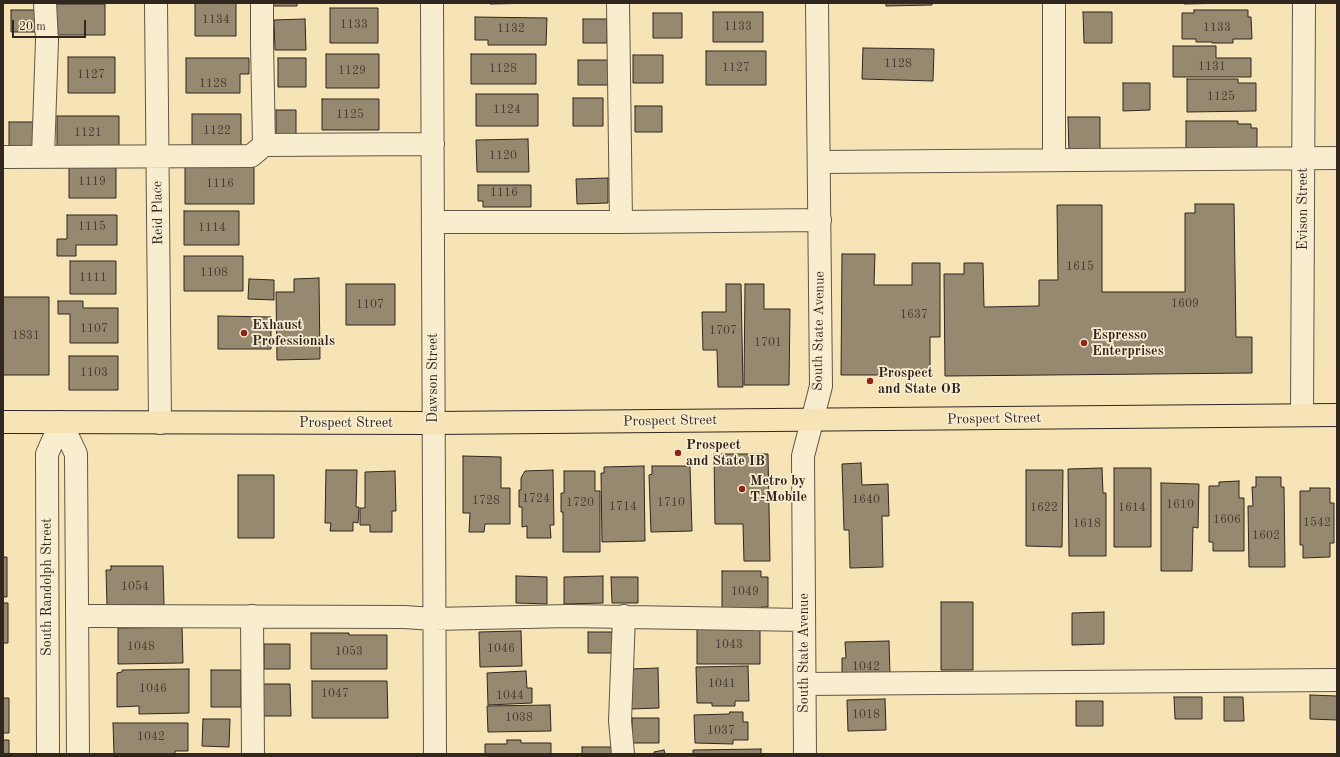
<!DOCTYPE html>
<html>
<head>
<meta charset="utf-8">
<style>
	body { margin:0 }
	#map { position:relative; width:1340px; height:757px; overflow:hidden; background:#f6e4b7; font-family:"Old Standard TT",serif }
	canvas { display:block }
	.frame { position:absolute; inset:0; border:4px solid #312620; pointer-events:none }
	.scale { position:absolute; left:12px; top:20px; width:74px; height:18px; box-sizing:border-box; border:2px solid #312620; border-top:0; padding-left:5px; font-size:12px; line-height:14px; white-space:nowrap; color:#312620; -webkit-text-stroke:3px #f9edd0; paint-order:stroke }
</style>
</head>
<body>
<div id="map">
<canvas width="1340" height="757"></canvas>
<div class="frame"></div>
<div class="scale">20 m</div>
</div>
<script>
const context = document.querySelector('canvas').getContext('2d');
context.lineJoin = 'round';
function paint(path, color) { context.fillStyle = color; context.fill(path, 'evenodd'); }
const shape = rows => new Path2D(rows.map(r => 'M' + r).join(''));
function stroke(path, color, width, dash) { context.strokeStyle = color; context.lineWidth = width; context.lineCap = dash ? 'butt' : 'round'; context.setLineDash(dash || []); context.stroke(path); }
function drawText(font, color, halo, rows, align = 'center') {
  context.font = font + ' "Old Standard TT",serif'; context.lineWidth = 3.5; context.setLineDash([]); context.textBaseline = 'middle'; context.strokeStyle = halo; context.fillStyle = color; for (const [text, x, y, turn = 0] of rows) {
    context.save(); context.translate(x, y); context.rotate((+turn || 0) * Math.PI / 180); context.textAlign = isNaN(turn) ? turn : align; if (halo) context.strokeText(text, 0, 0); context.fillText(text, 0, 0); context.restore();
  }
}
const building = shape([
	[195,3,236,3,236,36,195,36,195,3],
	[272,3,297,3,297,6,272,6,272,3],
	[490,3,540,3,490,4,490,3],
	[886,3,932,3,932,5,886,6,886,3],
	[1184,3,1232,3,1184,4,1184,3],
	[56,4,105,4,105,35,56,35,56,4],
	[330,8,378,8,378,43,330,43,330,8],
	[11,10,36,10,36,32,11,32,11,10],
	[1194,10,1248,10,1248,17,1251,17,1252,39,1233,39,1233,43,1212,43,1212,42,1196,42,1196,39,1182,39,1182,13,1194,13,1194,10],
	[713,12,763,12,763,42,713,42,713,12],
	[1083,12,1112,12,1112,43,1084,43,1083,12],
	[653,13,682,13,682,38,653,38,653,13],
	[475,17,547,18,546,45,488,45,488,40,475,40,475,17],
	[305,19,306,50,275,50,274,20,305,19],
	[583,19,607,19,607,43,583,43,583,19],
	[1173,46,1216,46,1216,58,1251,58,1251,77,1173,77,1173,46],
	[863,48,934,49,933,81,862,79,863,48],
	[706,51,766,51,766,85,706,85,706,51],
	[326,54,379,54,379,88,326,88,326,54],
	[471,54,536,54,536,84,471,84,471,54],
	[633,55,663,55,663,83,633,83,633,55],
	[68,57,115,57,115,93,68,93,68,57],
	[186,58,249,58,249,74,240,74,240,93,186,93,186,58],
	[278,58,306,58,306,87,278,87,278,58],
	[578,60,609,60,609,85,578,85,578,60],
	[1187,79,1238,79,1238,83,1256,83,1256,111,1187,112,1187,79],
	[1123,83,1150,83,1150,110,1123,111,1123,83],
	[476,94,538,94,538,126,476,126,476,94],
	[573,98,603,98,603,126,573,126,573,98],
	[322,99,379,99,379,130,322,130,322,99],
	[635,106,662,106,662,132,635,132,635,106],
	[276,110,296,110,296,134,276,134,276,110],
	[192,114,241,114,241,148,192,148,192,114],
	[57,116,119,116,119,150,57,150,57,116],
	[1068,117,1100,117,1100,152,1069,152,1068,117],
	[1186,121,1238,121,1238,124,1251,124,1251,128,1257,128,1257,151,1186,156,1186,121],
	[9,122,39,122,39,148,9,148,9,122],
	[528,139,529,172,477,172,476,140,528,139],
	[185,164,254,164,254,204,185,204,185,164],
	[69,165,116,165,116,198,69,198,69,165],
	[608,178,608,203,577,204,576,179,608,178],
	[478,185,531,185,531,207,483,207,483,201,478,201,478,185],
	[1195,204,1234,204,1236,337,1252,337,1252,373,945,376,944,274,964,274,964,263,983,263,984,307,1039,306,1039,280,1058,280,1057,205,1102,205,1102,292,1185,292,1185,213,1195,213,1195,204],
	[184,211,239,211,239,245,184,245,184,211],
	[67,215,117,215,117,245,76,245,76,256,57,256,57,239,67,239,67,215],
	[842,254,875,254,874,285,912,285,912,263,940,263,940,337,930,337,930,375,841,375,842,254],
	[184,256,243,256,243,291,184,291,184,256],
	[70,261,116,261,116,294,70,294,70,261],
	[319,278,320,359,277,360,276,292,294,292,294,279,319,278],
	[249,279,274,280,274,300,248,299,249,279],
	[346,284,395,284,395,325,346,325,346,284],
	[726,284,741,284,743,387,718,387,717,350,703,350,702,312,726,312,726,284],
	[745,284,764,284,764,309,790,309,789,385,744,385,745,284],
	[3,297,49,297,49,375,3,375,3,297],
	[58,301,83,301,83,308,118,308,118,343,70,343,70,314,58,314,58,301],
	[218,316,271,317,271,349,218,349,218,316],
	[69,356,118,356,118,390,69,390,69,356],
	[714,454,768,454,770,561,744,561,743,524,715,524,714,454],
	[463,456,501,457,501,488,510,488,510,524,485,524,484,532,469,532,470,513,463,513,463,456],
	[861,463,862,485,888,484,889,516,882,516,883,567,850,568,849,530,844,530,842,464,861,463],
	[644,466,645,541,602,542,601,473,604,473,604,467,644,466],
	[652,466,690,466,692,531,651,532,649,475,652,474,652,466],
	[1102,468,1103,493,1106,493,1106,556,1069,556,1068,469,1102,468],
	[1114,468,1151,468,1151,547,1114,547,1114,468],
	[326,470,357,470,356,507,359,507,358,523,353,522,353,531,330,531,331,523,325,523,326,470],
	[553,470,554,525,550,525,551,538,527,538,527,526,522,527,522,507,519,507,519,490,521,490,521,478,525,471,553,470],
	[1026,470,1063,470,1062,547,1026,546,1026,470],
	[395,471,396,511,392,511,392,532,370,532,370,525,360,525,360,508,365,508,365,472,395,471],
	[564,471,595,471,595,491,600,491,600,552,563,552,563,512,561,512,561,493,564,493,564,471],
	[238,475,274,475,274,538,238,538,238,475],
	[1256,477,1281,477,1281,487,1284,487,1285,567,1249,567,1248,506,1253,506,1252,487,1256,487,1256,477],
	[1239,481,1239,498,1244,498,1244,551,1213,551,1213,542,1209,542,1209,486,1219,486,1219,482,1239,481],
	[1161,483,1199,484,1198,528,1193,527,1192,571,1161,571,1161,483],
	[1310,488,1330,488,1330,503,1334,503,1334,543,1330,543,1330,557,1303,558,1303,545,1300,545,1300,491,1310,491,1310,488],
	[3,557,7,557,7,597,3,597,3,557],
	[111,566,163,566,164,605,107,605,106,570,111,570,111,566],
	[722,571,761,571,761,577,768,577,768,607,761,607,761,611,722,610,722,571],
	[516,576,547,577,547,604,516,603,516,576],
	[603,576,603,603,564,604,564,577,603,576],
	[611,577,638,577,638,603,612,603,611,577],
	[941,602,973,602,973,670,941,670,941,602],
	[3,603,8,603,8,643,3,643,3,603],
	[1104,612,1104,644,1072,645,1072,613,1104,612],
	[697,626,760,627,760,664,697,664,697,626],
	[182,627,183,663,118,664,118,628,182,627],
	[521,631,522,666,480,667,479,632,521,631],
	[588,632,613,632,613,653,588,653,588,632],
	[311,633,349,633,349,635,387,635,387,669,311,669,311,633],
	[889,641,890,675,842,676,842,658,846,658,845,642,889,641],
	[264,644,290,644,290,669,264,669,264,644],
	[748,666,749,701,735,701,735,706,712,706,712,703,697,703,696,667,748,666],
	[658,668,659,708,631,709,630,669,658,668],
	[189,669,189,713,139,714,139,706,117,707,117,673,122,672,122,670,189,669],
	[211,670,241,670,241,707,211,707,211,670],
	[526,671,527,688,532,688,532,703,488,705,487,673,526,671],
	[312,681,387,681,388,718,312,718,312,681],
	[262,684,290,684,291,716,262,716,262,684],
	[1310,695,1337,696,1337,720,1310,719,1310,695],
	[1174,697,1202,697,1202,719,1175,719,1174,697],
	[1224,697,1243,697,1244,721,1224,721,1224,697],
	[3,698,9,698,9,733,3,733,3,698],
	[885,699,886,730,848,731,847,700,885,699],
	[1076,701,1103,701,1103,726,1076,726,1076,701],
	[550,705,551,731,488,732,487,706,550,705],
	[730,712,743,712,743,722,748,722,748,740,733,740,733,744,695,743,694,715,729,714,730,712],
	[632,718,659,718,659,743,632,743,632,718],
	[203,719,230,719,229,747,202,746,203,719],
	[113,723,188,723,188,751,175,751,175,754,114,754,113,723],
	[3,740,9,740,9,754,3,754,3,740],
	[507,740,521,740,521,743,551,743,551,754,485,754,485,744,507,744,507,740],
	[582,747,613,747,613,754,582,754,582,747],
	[761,749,761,754,693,754,693,750,761,749],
	[664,750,665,754,654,754,654,752,664,750]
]);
paint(building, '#97896f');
stroke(building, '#312620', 1);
const minor = shape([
	[156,3,160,423],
	[262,3,262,44,264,145],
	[432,3,435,754],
	[618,3,621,222],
	[1054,3,1054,160],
	[3,157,251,156,264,145,433,144],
	[43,157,47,40,45,3],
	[819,162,1337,158],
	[433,222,621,222,820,220],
	[1302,415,1304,3],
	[61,422,76,454,78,754],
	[90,616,404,617,434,619,569,616,804,620],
	[252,616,253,754],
	[805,684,1337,680],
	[48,754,47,454,61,422],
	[623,754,620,721,624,616],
	[805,754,803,456,821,386,817,3]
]);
const major = shape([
	[3,422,433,423,1337,415]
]);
stroke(minor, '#625646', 24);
stroke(major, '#312620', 24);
stroke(minor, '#f9edd0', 22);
stroke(major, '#f6e4b7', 22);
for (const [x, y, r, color] of [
	[244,333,4,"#8f2418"],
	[1084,343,4,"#8f2418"],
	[870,381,4,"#8f2418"],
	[678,453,4,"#8f2418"],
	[742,489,4,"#8f2418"]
]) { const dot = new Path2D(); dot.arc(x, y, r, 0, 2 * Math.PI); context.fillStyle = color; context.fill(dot); stroke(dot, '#f9edd0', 1.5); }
drawText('12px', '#4a3f34', null, [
	["1134",216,20],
	["1133",354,25],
	["1133",738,27],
	["1133",1217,28],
	["1132",511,29],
	["1128",898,64],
	["1131",1212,67],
	["1127",736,68],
	["1128",503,69],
	["1129",352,71],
	["1127",91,75],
	["1128",213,84],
	["1125",1221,97],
	["1124",507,110],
	["1125",350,115],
	["1122",217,131],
	["1121",88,133],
	["1120",503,156],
	["1119",92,182],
	["1116",220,184],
	["1116",504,193],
	["1115",92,227],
	["1114",212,228],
	["1615",1080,267],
	["1108",214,273],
	["1111",93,278],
	["1609",1185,304],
	["1107",370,305],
	["1637",914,315],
	["1107",94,329],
	["1707",723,331],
	["1831",26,336],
	["1701",768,343],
	["1103",94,373],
	["1724",536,499],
	["1640",866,500],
	["1728",486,501],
	["1720",580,503],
	["1710",671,503],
	["1610",1180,505],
	["1714",623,507],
	["1622",1044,508],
	["1614",1132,508],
	["1606",1227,520],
	["1542",1317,523],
	["1618",1087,524],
	["1602",1266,536],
	["1054",135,587],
	["1049",745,592],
	["1043",729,645],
	["1048",141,647],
	["1046",501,649],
	["1053",349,652],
	["1042",866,667],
	["1041",722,684],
	["1046",153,689],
	["1047",335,694],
	["1044",510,696],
	["1018",866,715],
	["1038",519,718],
	["1037",721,731],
	["1042",151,737]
]);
drawText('14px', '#312620', '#f9edd0', [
	["Evison Street",1303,209,-90],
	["Reid Place",158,213,-91],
	["South State Avenue",819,331,-89],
	["Dawson Street",433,378,-90],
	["Prospect Street",994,419,-1],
	["Prospect Street",670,421,-1],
	["Prospect Street",346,423],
	["South Randolph Street",47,587,-90],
	["South State Avenue",804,653,-90]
]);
drawText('bold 14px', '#312620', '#f9edd0', [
	["Exhaust",252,325],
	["Professionals",252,341],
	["Espresso",1092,335],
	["Enterprises",1092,351],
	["Prospect",878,373],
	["and State OB",878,389],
	["Prospect",686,445],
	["and State IB",686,461],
	["Metro by",750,481],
	["T-Mobile",750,497]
], 'left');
</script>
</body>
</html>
